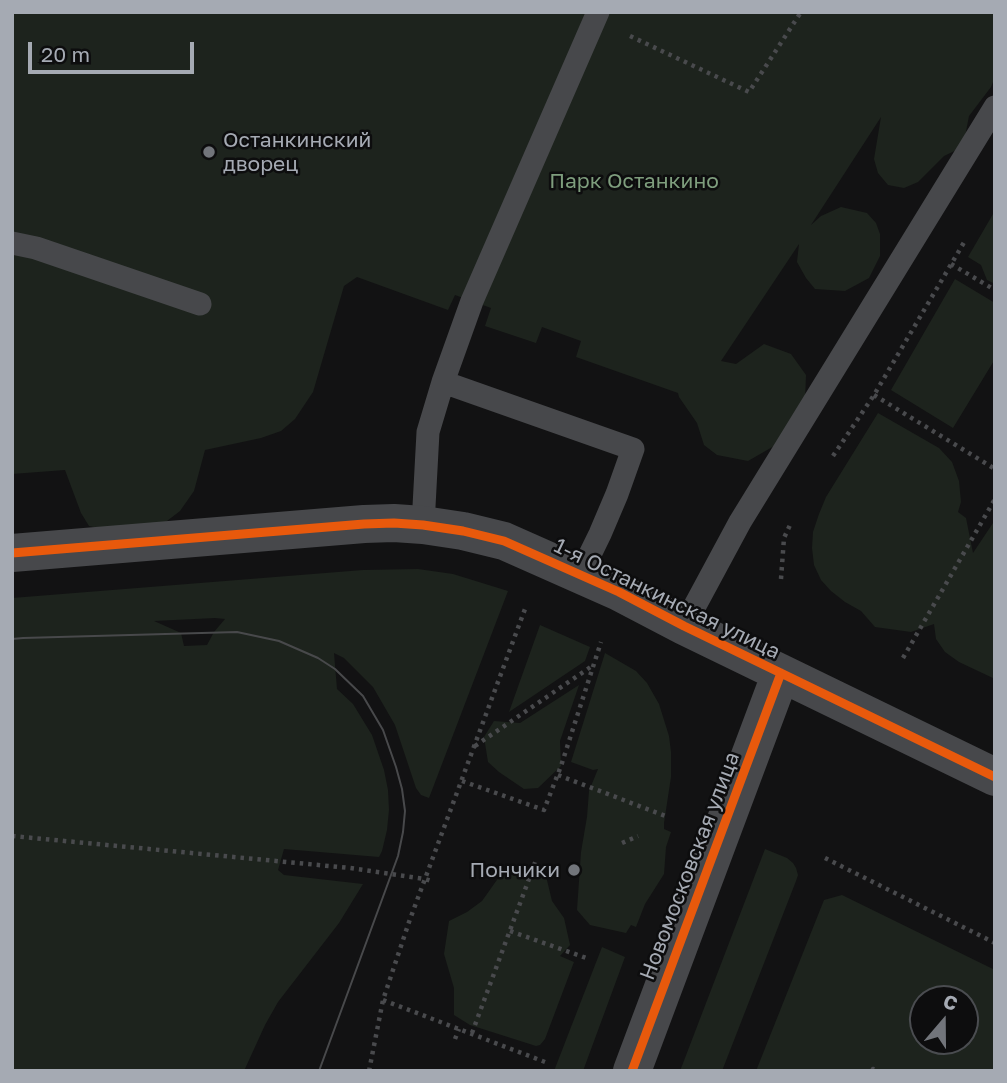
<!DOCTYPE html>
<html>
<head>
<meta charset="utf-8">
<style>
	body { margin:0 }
	#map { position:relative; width:1007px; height:1083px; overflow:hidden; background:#121213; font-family:"Golos Text",sans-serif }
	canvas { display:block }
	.frame { position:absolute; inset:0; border:14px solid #a5aab3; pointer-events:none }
	.north { position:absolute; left:909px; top:985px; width:70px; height:70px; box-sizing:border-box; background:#0d0d0e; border:2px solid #4a4c50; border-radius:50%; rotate:20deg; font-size:19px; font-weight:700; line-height:28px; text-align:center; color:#a5aab3 }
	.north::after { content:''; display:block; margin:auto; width:24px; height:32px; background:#72757b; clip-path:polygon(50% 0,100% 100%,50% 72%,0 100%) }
	.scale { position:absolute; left:28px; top:42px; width:166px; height:32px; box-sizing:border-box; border:4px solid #a5aab3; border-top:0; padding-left:9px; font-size:21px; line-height:24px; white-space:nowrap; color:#a5aab3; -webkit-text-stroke:5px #0d0d0e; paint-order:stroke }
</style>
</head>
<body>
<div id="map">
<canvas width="1007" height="1083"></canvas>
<div class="frame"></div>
<div class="north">С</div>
<div class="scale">20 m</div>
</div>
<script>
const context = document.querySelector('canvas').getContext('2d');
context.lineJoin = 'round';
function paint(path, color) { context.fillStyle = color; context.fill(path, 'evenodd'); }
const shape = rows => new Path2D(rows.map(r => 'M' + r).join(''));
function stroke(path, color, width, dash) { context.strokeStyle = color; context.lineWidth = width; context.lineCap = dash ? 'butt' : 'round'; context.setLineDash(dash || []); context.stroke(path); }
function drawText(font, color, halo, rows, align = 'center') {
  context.font = font + ' "Golos Text",sans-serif'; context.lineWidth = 5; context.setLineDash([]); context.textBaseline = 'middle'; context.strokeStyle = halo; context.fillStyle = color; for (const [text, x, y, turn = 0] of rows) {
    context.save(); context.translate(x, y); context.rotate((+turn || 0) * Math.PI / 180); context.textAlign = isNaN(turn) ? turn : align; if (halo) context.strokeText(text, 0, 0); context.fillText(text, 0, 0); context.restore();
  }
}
paint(shape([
	[12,12,995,12,995,77,991,87,969,116,963,147,944,156,918,182,904,188,888,185,878,173,874,159,881,117,811,225,821,216,841,207,867,213,876,223,880,234,880,256,869,278,845,291,815,289,806,278,797,262,799,244,721,361,736,364,764,344,791,354,806,375,805,401,788,438,748,461,717,455,704,445,697,423,679,397,678,393,576,357,581,341,542,327,536,343,485,326,491,308,455,295,448,310,357,277,344,286,313,392,295,419,281,431,261,438,205,450,194,491,180,511,154,531,119,533,89,526,81,513,65,470,12,474],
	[995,199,995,284,987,280,981,265,968,257,993,214],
	[955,279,995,303,995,359,953,428,891,390],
	[878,413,939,448,952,462,959,481,961,502,958,512,966,518,973,553,995,520,995,679,959,662,945,652,936,639,934,624,911,632,875,627,861,611,845,602,831,591,821,580,814,565,812,548,813,532,819,514,826,497],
	[418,569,453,574,508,591,429,798,421,795,416,788,395,725,373,687,344,658,334,653,337,689,353,704,372,735,384,770,388,790,389,810,387,830,382,851,379,857,284,849,278,870,284,875,363,884,339,923,278,1002,265,1025,244,1071,12,1071,12,627,14,626,12,626,12,598,363,570],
	[215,618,225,619,214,632,207,645,184,646,181,633,154,621],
	[540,625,590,647,585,661,509,712],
	[605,653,636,671,647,683,659,704,669,736,671,752,671,777,664,823,664,829,671,832,666,847,664,874,645,904,636,927,631,925,626,933,590,925,577,910,581,852,587,817,589,791,598,769,593,770,571,762],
	[579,685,560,741,561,766,538,788,524,789,499,772,488,762,484,737,494,721,520,723],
	[765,849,787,858,793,863,796,868,798,875,796,881,722,1071,680,1071],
	[524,870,546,876,552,901,564,918,570,945,560,956,574,962,545,1039,540,1045,536,1046,470,1025,454,1015,454,988,444,954,449,921,467,912,482,901,499,877],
	[842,895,995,970,995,1071,756,1071,824,900],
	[923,999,965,999,965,1041,923,1041],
	[602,947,625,957,583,1071,554,1071]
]), '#1d231d');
stroke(shape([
	[630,36,749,92,801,12],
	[951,264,995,290],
	[874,395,995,469],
	[833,456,874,395,966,239],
	[781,579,784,538,790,525],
	[903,658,995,499],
	[475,746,592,666],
	[558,775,668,817],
	[462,781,544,810,561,766,601,642],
	[12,836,350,868,425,879,434,882],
	[622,843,638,836],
	[825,858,995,943],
	[510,931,589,959],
	[383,1000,545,1062],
	[472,1033,536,860],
	[455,1039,459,1029],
	[369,1071,383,1000,409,922,525,609],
	[872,1071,873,1069,879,1071]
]), '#494a4d', 4.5, [3.5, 5]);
stroke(shape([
	[12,243,36,248,200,304],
	[443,382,633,449,617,494,600,534,580,575],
	[423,525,428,432,443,382,472,301,598,12],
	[684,626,740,522,995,107]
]), '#47484b', 23);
stroke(shape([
	[12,553,364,524,394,523,423,525,463,531,504,541,619,592,684,626,995,777],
	[632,1071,781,673]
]), '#47484b', 38);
stroke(shape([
	[12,639,23,638,237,632,279,641,318,658,335,669,363,696,383,730,396,767,402,789,405,811,403,832,398,856,319,1071]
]), '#48494b', 2);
stroke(shape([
	[12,553,364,524,394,523,423,525,463,531,504,541,619,592,684,626,995,777],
	[632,1071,781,673]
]), '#e8590c', 9);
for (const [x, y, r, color] of [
	[209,152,7,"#72757b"],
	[574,870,7,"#72757b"]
]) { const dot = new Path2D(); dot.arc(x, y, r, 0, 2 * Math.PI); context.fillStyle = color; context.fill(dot); stroke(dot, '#0d0d0e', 2.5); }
drawText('21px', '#a5aab3', '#0d0d0e', [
	["Останкинский",223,140],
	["дворец",223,164],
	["Пончики",560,870,"right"]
], 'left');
drawText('21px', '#7e9d7d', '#0d0d0e', [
	["Парк Останкино",634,181]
]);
drawText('21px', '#a5aab3', '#0d0d0e', [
	["1-я Останкинская улица",667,599,26],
	["Новомосковская улица",690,866,-69]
]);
</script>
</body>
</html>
